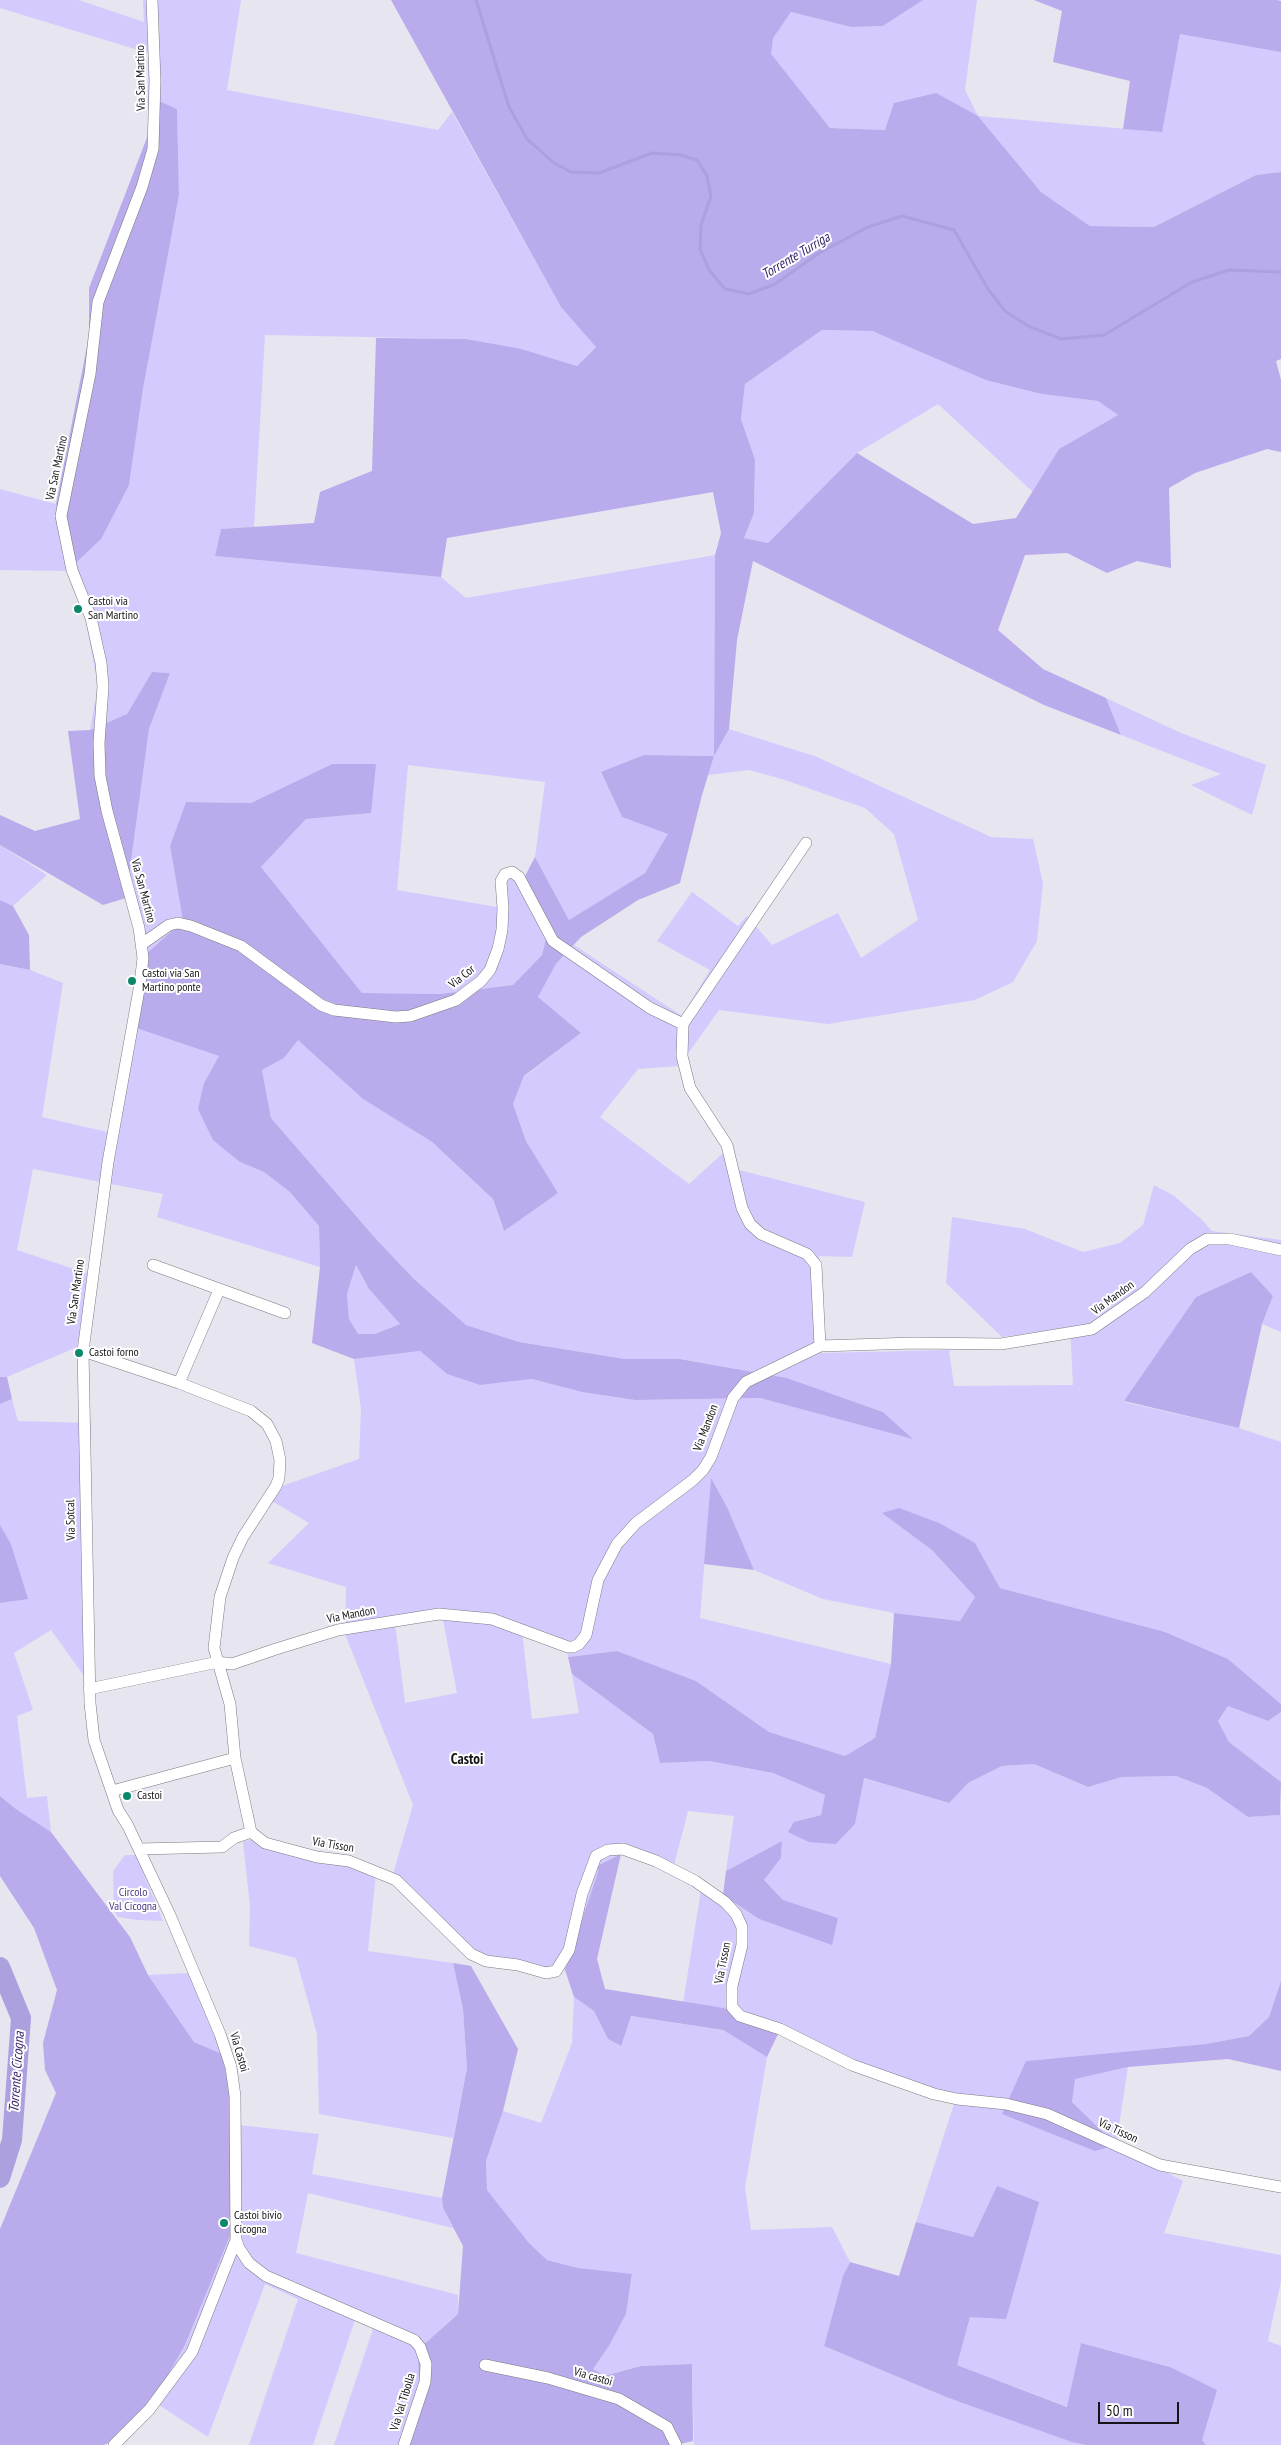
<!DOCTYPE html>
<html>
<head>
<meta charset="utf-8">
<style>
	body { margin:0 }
	#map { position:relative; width:1281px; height:2445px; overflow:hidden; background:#e7e5ef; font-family:"PT Sans Narrow",sans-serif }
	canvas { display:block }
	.scale { position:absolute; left:1098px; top:2402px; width:81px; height:22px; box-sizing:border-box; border:2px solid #151518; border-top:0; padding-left:6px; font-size:15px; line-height:18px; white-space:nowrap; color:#151518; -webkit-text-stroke:4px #fff; paint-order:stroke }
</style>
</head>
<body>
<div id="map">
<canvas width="1281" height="2445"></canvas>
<div class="scale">50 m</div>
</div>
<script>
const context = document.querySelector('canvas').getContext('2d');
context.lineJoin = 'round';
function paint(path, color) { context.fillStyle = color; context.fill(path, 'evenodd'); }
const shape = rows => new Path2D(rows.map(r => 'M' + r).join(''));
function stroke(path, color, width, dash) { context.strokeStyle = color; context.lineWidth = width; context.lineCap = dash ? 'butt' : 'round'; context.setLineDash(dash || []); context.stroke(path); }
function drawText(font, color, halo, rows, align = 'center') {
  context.font = font + ' "PT Sans Narrow",sans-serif'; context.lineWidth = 4; context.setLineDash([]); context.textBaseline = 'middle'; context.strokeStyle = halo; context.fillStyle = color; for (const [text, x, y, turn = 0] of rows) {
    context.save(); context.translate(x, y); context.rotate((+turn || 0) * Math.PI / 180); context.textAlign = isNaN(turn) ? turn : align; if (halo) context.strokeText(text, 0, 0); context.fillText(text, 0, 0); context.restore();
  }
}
paint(shape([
	[0,0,79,0,144,22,143,0,241,0,227,90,438,130,452,112,561,307,596,346,577,366,521,350,466,339,265,335,254,527,221,529,215,556,441,577,466,598,715,555,714,755,729,729,817,757,991,837,1033,839,1043,883,1037,941,1013,982,975,1000,828,1024,719,1010,679,1066,638,1069,600,1117,689,1184,732,1145,739,1170,865,1202,852,1257,819,1256,822,1353,949,1350,954,1386,1073,1385,1070,1327,1002,1337,946,1283,952,1217,1025,1229,1083,1252,1120,1243,1143,1225,1154,1185,1174,1196,1201,1219,1212,1231,1281,1240,1281,1332,1262,1324,1273,1296,1251,1272,1196,1297,1124,1402,1239,1428,1281,1442,1281,1704,1228,1659,1165,1632,1000,1588,975,1543,900,1509,883,1513,932,1550,975,1597,960,1621,894,1613,823,1599,754,1570,727,1507,711,1479,700,1618,891,1664,875,1738,845,1756,769,1732,696,1681,617,1651,568,1657,567,1651,522,1631,532,1719,579,1713,572,1674,653,1734,660,1763,709,1761,773,1773,825,1795,821,1815,794,1822,836,1844,855,1824,863,1778,948,1803,968,1783,1002,1766,1034,1764,1088,1787,1122,1777,1176,1776,1207,1788,1248,1817,1280,1815,1281,1807,1281,1981,1269,2017,1249,2036,1206,2044,1026,2061,1116,2145,1072,2102,1074,2079,1128,2067,1116,2145,1183,2181,1164,2233,1281,2255,1281,2281,1268,2341,1281,2346,1281,2445,1206,2445,1202,2440,1170,2367,1081,2343,1068,2407,957,2365,970,2317,997,2186,973,2237,916,2222,954,2104,778,2034,724,2008,683,2003,701,1890,723,1895,759,1919,831,1944,838,1918,783,1900,764,1880,781,1858,782,1841,726,1871,734,1816,688,1811,672,1873,621,1854,597,1866,598,1872,565,1970,521,1969,468,1956,393,1874,413,1805,345,1634,346,1587,268,1563,309,1523,270,1500,279,1487,359,1459,361,1409,354,1359,420,1351,447,1374,480,1385,532,1379,582,1392,635,1400,760,1398,912,1438,883,1412,787,1378,681,1359,625,1359,519,1342,466,1325,414,1279,376,1239,271,1118,262,1070,284,1058,298,1039,363,1099,432,1142,493,1199,503,1230,558,1193,526,1141,513,1104,524,1077,581,1033,538,997,556,964,574,945,682,1016,710,970,657,941,692,892,738,926,747,916,772,945,838,913,861,958,918,920,894,834,865,808,782,779,749,770,708,775,714,756,644,755,601,773,622,817,669,834,645,873,569,920,535,857,545,782,408,765,397,890,503,908,500,885,512,872,546,939,542,955,513,985,440,994,362,993,261,867,306,819,371,813,332,764,251,803,186,802,170,846,183,921,146,954,126,898,149,729,170,673,152,672,127,714,90,730,98,685,85,618,67,571,0,570,0,489,56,504,67,570,129,485,143,389,179,195,177,109,148,96,148,53,0,8],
	[441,1609,457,1693,405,1703,394,1615],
	[923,0,977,0,965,90,978,116,1161,132,1180,33,1281,41,1281,172,1256,175,1154,227,1090,226,1041,192,978,116,885,130,830,128,770,54,772,38,791,12,851,27,883,26],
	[822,330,871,331,923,352,1042,394,1098,401,1118,415,1059,449,1033,492,938,404,857,453,768,543,744,538,754,513,755,461,741,419,745,384],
	[1106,698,1181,733,1266,765,1252,815,1191,785,1221,774,1121,735],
	[0,845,47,875,13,906,0,900],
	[0,964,30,970,63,983,42,1117,116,1134,136,1028,219,1056,204,1083,240,1162,264,1172,290,1192,319,1226,320,1267,157,1217,163,1194,33,1169,17,1250,89,1274,77,1347,7,1377,0,1377],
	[356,1265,369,1289,400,1324,375,1334,358,1335,349,1319,347,1294],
	[12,1399,18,1421,91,1423,86,1591,87,1680,51,1630,14,1653,33,1710,17,1716,27,1798,47,1796,51,1832,16,1809,0,1796,0,1603,27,1598,11,1544,0,1525,0,1404],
	[1228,1706,1268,1721,1281,1712,1281,1782,1229,1742,1218,1721],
	[260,1837,376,1874,368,1951,453,1963,463,2009,467,2068,453,2138,319,2114,317,2034,296,1958,249,1946,250,1906,243,1842],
	[125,1855,136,1855,163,1921,137,1920,118,1917,114,1911,113,1871],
	[188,1973,222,2054,194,2042,148,1975],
	[574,1997,594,2011,608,2039,620,2046,630,2016,723,2030,767,2057,745,2188,751,2230,832,2227,850,2262,843,2277,824,2346,946,2397,1087,2445,694,2445,692,2364,641,2366,603,2376,593,2369,609,2346,626,2314,632,2275,578,2268,547,2260,529,2243,487,2190,486,2161,503,2111,541,2123,572,2043],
	[230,2124,319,2134,312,2174,442,2198,443,2208,453,2228,308,2193,296,2253,458,2295,458,2314,442,2328,398,2445,334,2445,373,2329,355,2320,313,2445,249,2445,298,2299,265,2284,208,2437,153,2401,185,2345,239,2214]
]), '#d4cafe');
paint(shape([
	[391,0,923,0,883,26,851,27,791,12,773,38,771,54,830,128,885,130,894,103,936,93,978,116,1041,192,1090,226,1154,227,1256,175,1281,172,1281,359,1276,361,1281,380,1281,452,1267,449,1195,473,1169,488,1171,568,1137,561,1107,573,1067,553,1025,555,998,630,1043,669,1106,698,1121,735,1044,705,753,561,737,640,729,729,714,756,702,795,680,883,638,900,581,937,556,964,538,997,581,1033,524,1076,513,1104,526,1141,558,1193,504,1231,493,1199,432,1142,363,1099,298,1040,284,1058,262,1070,271,1118,376,1239,414,1279,466,1325,519,1342,625,1359,680,1359,787,1378,883,1412,913,1439,760,1398,635,1400,582,1392,532,1379,480,1385,447,1374,420,1351,354,1359,312,1343,320,1267,319,1226,290,1192,264,1172,240,1162,213,1140,198,1109,204,1083,219,1056,136,1028,146,954,183,921,170,846,186,802,251,803,332,764,376,764,371,813,306,819,261,867,362,993,440,994,513,985,542,955,546,939,522,882,535,857,569,920,645,873,668,834,622,817,601,772,644,755,714,756,715,555,721,533,713,492,447,538,441,577,215,556,221,529,314,523,320,492,372,471,376,338,466,339,521,349,577,366,596,347,561,307],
	[822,330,872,331,986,380,1042,394,1098,401,1118,415,1059,449,1016,518,973,524,857,453,768,543,744,538,754,513,755,460,741,419,745,384],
	[356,1265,369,1289,400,1324,375,1334,358,1334,349,1319,347,1294],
	[1034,0,1277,0,1281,1,1281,52,1180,34,1162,132,1123,129,1130,81,1053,62,1062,11],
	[148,96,177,109,179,195,143,389,129,485,101,539,67,571,56,504,89,336,89,288,148,135],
	[152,672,170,673,149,729,126,898,103,905,0,845,0,815,35,831,80,819,68,731,90,730,127,714],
	[0,900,13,906,29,935,30,970,0,964],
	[1251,1272,1273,1296,1262,1324,1239,1428,1124,1401,1196,1297],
	[0,1377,7,1377,12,1399,0,1404],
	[711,1478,727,1507,754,1570,704,1564],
	[899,1508,939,1523,975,1543,1000,1588,1165,1632,1228,1659,1281,1704,1281,1712,1268,1721,1228,1706,1218,1721,1229,1742,1281,1782,1280,1815,1248,1817,1207,1788,1176,1776,1122,1777,1088,1787,1034,1764,1002,1766,968,1783,949,1803,864,1778,855,1824,836,1844,809,1842,788,1832,794,1822,821,1815,825,1795,773,1773,709,1761,660,1763,653,1734,572,1674,568,1657,617,1651,696,1681,769,1732,845,1756,875,1738,891,1664,894,1613,960,1621,975,1597,932,1550,882,1513],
	[0,1525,11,1544,28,1599,0,1603],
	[0,1796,16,1809,51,1832,130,1937,148,1975,194,2042,222,2054,231,2099,239,2214,185,2345,153,2401,108,2443,104,2445,0,2445,0,2229,56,2093,45,2070,43,2043,57,1990,34,1928,0,1876],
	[782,1841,781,1858,764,1880,783,1900,838,1918,832,1945,759,1919,723,1895,726,1871],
	[621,1854,597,1959,605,1989,724,2008,778,2034,767,2057,723,2030,631,2016,621,2046,608,2039,594,2011,574,1997,565,1970,598,1872,597,1866],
	[453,1963,471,1966,518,2049,503,2111,486,2161,487,2190,529,2243,547,2260,578,2268,632,2274,626,2314,609,2346,593,2369,604,2376,641,2366,692,2364,693,2441,675,2445,398,2445,419,2387,418,2350,458,2314,463,2246,443,2208,442,2198,467,2068,463,2009],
	[1281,1981,1281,2071,1228,2059,1128,2067,1075,2079,1072,2102,1116,2145,1095,2151,1002,2114,1026,2061,1206,2044,1249,2036,1269,2017],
	[997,2186,1039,2202,1006,2319,970,2317,957,2365,1067,2407,1081,2343,1170,2367,1217,2390,1202,2440,1206,2445,1087,2445,1072,2442,946,2397,824,2346,843,2276,850,2262,899,2276,916,2222,973,2237]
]), '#b9abec');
stroke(shape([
	[476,0,509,107,527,139,554,163,571,172,599,173,652,153,680,155,697,160,707,176,711,196,701,225,700,249,709,270,725,289,749,294,775,284,819,253,868,227,902,216,954,230,988,289,1005,311,1028,326,1061,339,1104,335,1192,282,1229,270,1281,272]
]), '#ada0df', 3);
stroke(shape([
	[0,1967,21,2018,12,2140,0,2178]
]), '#ada0df', 20);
const minor = shape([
	[152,0,155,81,153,149,142,187,98,302,90,374,61,516,72,570,91,618,101,663,103,686,99,743,100,776,107,811,139,928,143,958,140,984,108,1162,83,1351,90,1703,94,1740,118,1810,128,1826,169,1913,220,2034,231,2067,235,2096,236,2240,239,2248,249,2263,266,2276,414,2340,420,2347,426,2364,425,2382,404,2445],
	[806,843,683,1024,682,1056,690,1088,727,1145,742,1208,750,1224,761,1234,807,1254,816,1265,820,1346],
	[142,944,169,925,178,923,191,926,241,946,321,1005,334,1010,396,1017,410,1016,456,1000,481,981,490,970,498,949,502,930,503,908,501,881,505,874,512,872,519,877,553,941,650,1008,683,1024],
	[153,1265,285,1313],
	[83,1351,179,1383,251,1411,267,1424,276,1441,280,1460,279,1478,276,1486,243,1537,233,1558,220,1597,214,1648,230,1704,235,1758,251,1832],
	[179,1383,219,1290],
	[89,1689,218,1662,232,1664,276,1649,338,1630,439,1614,492,1619,568,1647,573,1647,579,1644,586,1635,598,1580,617,1544,636,1523,693,1480,703,1470,711,1457,733,1398,746,1382,820,1346,914,1343,1001,1344,1092,1329,1145,1292,1190,1249,1207,1239,1230,1239,1281,1250],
	[112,1791,235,1758],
	[251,1832,265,1843,317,1857,349,1861,396,1880,471,1954,486,1961,518,1965,546,1973,556,1971,569,1950,582,1894,596,1856,608,1850,623,1849,656,1861,695,1881,725,1902,736,1914,742,1927,742,1945,732,1986,732,2007,740,2016,780,2029,852,2065,934,2094,957,2099,1006,2104,1047,2114,1160,2165,1281,2187],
	[139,1849,222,1847,234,1838,251,1832],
	[485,2365,548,2378,619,2399,667,2427,676,2445],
	[114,2445,149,2410,192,2352,236,2240]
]);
stroke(minor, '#7b7a82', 12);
stroke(minor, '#fff', 11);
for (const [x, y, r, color] of [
	[78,609,5,"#0b886b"],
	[132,981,5,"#0b886b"],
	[79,1353,5,"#0b886b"],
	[127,1796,5,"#0b886b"],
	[224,2223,5,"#0b886b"]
]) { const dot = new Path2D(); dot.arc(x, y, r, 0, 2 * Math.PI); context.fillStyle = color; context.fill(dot); stroke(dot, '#fff', 2); }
drawText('12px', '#151518', '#fff', [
	["Via San Martino",141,78,-91],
	["Via San Martino",57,468,-78],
	["Via San Martino",143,891,75],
	["Via Cor",462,977,-39],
	["Via San Martino",76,1292,-82],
	["Via Mandon",1113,1298,-36],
	["Via Mandon",706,1428,-69],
	["Via Sotcal",71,1520,-91],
	["Via Mandon",351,1615,-11],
	["Via Tisson",333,1845,10],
	["Via Tisson",723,1963,-79],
	["Via Castoi",239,2052,74],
	["Via Tisson",1118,2131,25],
	["Via castoi",593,2377,16],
	["Via Val Tibolla",403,2402,-73]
]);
drawText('12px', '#151518', '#fff', [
	["Castoi via",88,602],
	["San Martino",88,616],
	["Castoi via San",142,974],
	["Martino ponte",142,988],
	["Castoi forno",89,1353],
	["Castoi",137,1796],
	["Castoi bivio",234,2216],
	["Cicogna",234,2230]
], 'left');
drawText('12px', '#4f3a85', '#fff', [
	["Circolo",133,1893],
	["Val Cicogna",133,1907]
]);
drawText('italic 14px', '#39216a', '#fff', [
	["Torrente Turriga",796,256,-31],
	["Torrente Cicogna",17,2072,-86]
]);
drawText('bold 15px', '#151518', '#fff', [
	["Castoi",467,1760]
]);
</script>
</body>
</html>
